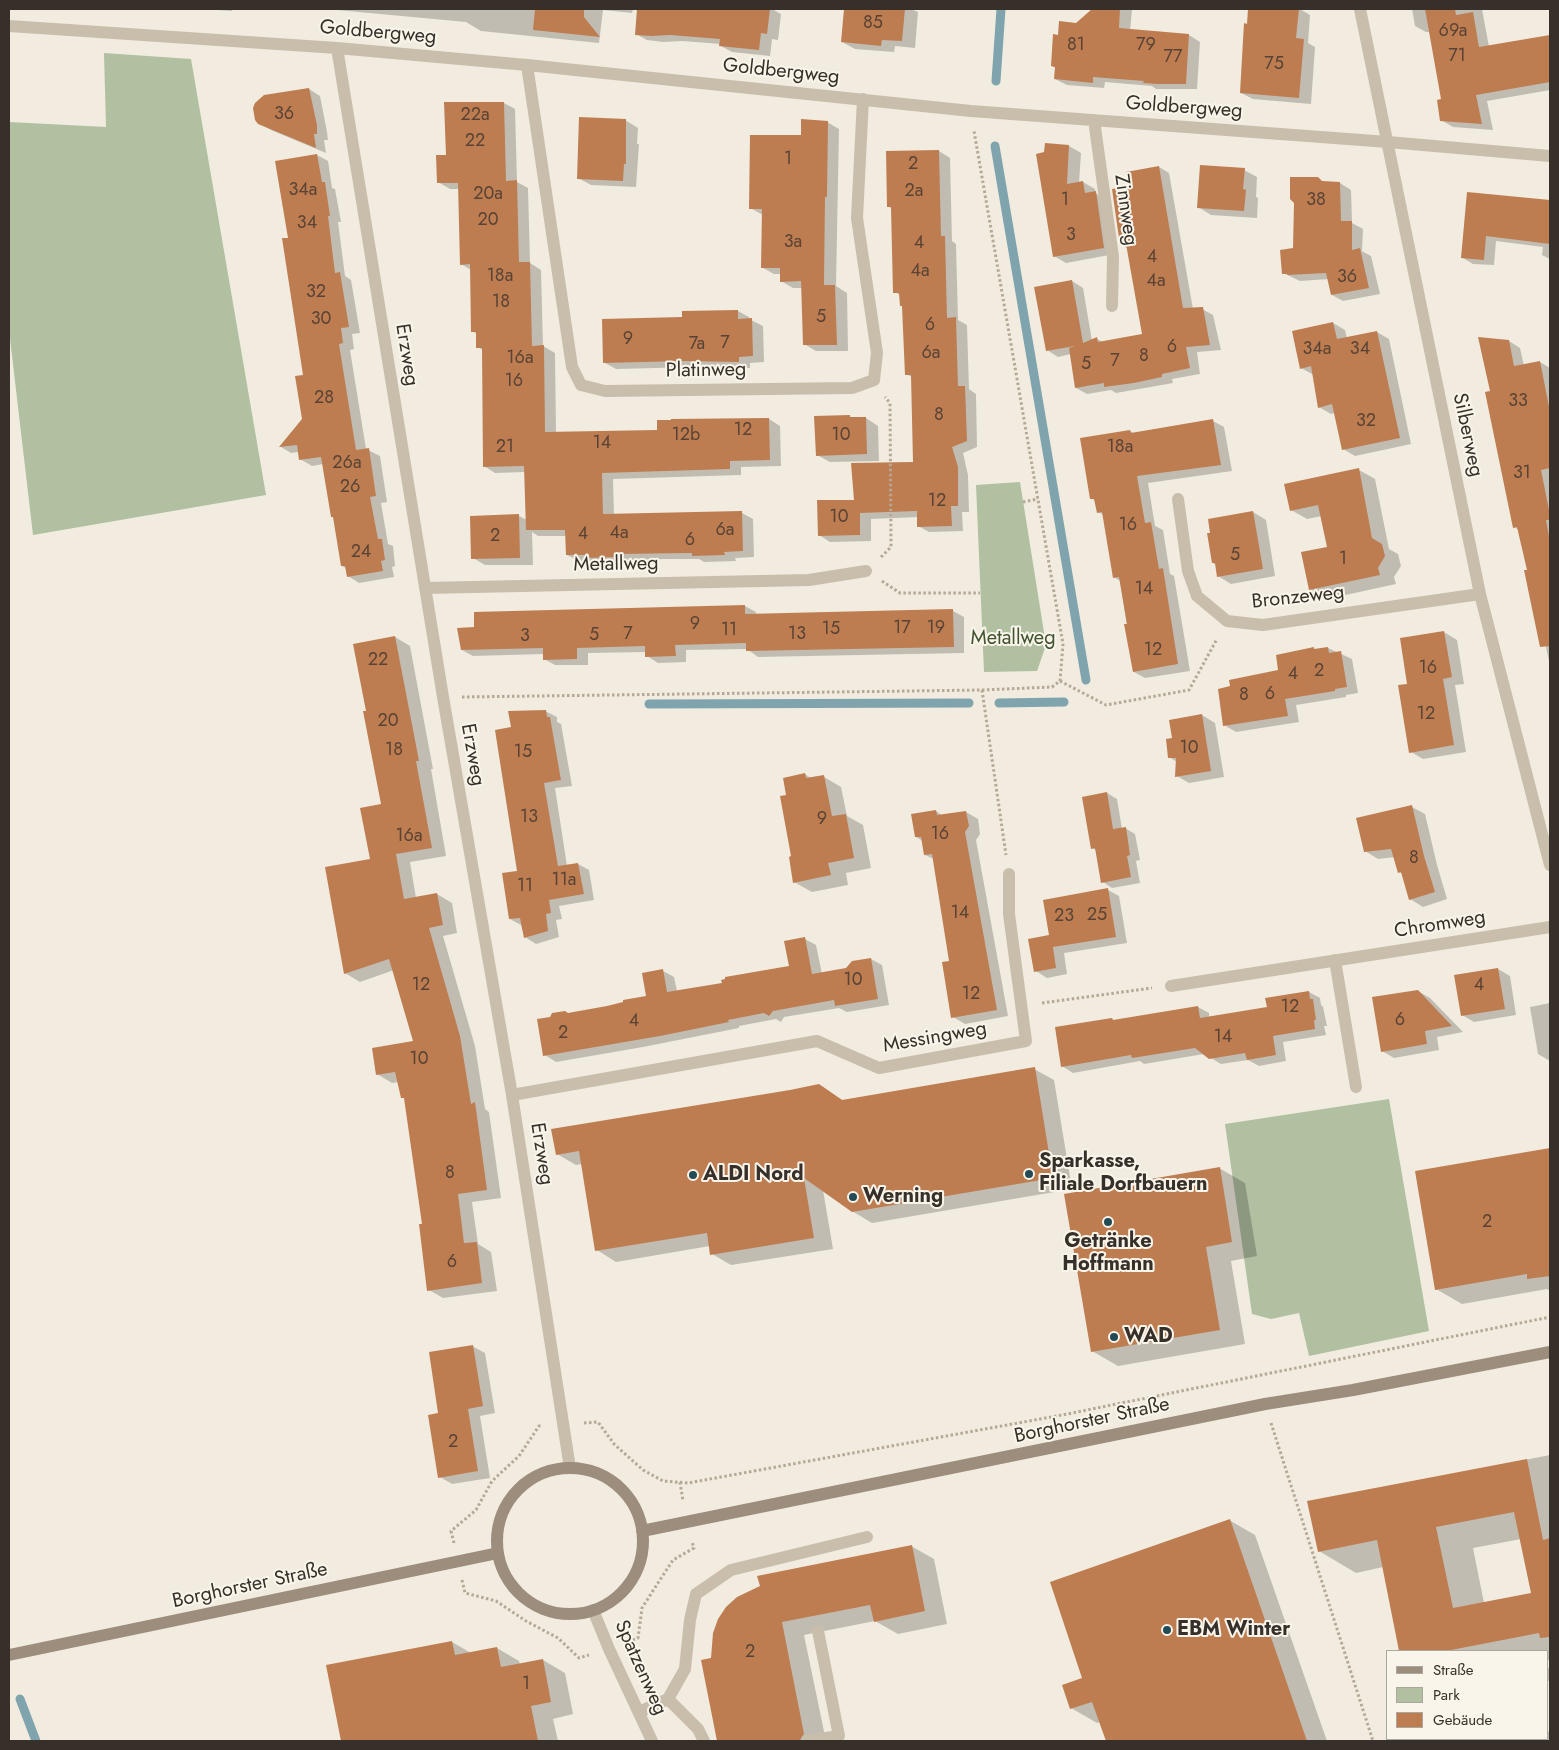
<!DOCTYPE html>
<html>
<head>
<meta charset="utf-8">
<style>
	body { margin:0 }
	#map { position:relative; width:1559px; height:1750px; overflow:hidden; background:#f1ecdf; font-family:Jost,sans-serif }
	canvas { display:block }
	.frame { position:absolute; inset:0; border:10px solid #37302a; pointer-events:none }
	.legend { position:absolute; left:1386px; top:1650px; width:162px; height:90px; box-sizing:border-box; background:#f9f5eb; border:1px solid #aba69e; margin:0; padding:6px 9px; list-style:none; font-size:15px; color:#37302a }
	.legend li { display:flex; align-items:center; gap:10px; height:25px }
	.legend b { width:25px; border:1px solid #aba69e }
</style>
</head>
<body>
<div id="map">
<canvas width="1559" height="1750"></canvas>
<div class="frame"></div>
<ul class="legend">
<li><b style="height:6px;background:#9c8d7d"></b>Straße</li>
<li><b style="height:14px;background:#b0c0a0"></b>Park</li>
<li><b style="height:14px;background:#be7c51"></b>Gebäude</li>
</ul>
</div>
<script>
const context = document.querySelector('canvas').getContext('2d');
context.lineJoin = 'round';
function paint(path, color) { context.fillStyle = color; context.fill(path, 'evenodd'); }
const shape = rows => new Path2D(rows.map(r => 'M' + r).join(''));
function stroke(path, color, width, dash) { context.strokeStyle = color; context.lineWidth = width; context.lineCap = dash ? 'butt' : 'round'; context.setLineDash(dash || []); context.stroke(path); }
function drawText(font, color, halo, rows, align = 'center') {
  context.font = font + ' Jost,sans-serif'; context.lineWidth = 4; context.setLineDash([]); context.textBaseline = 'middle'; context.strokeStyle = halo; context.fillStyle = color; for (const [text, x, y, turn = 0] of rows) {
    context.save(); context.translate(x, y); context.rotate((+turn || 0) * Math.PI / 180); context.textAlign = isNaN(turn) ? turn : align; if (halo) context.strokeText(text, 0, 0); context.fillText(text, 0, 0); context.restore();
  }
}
paint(shape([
	[104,53,191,59,266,495,33,535,9,330,9,122,106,127],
	[1020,482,1046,645,1037,671,984,672,976,485],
	[1389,1099,1429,1331,1309,1356,1299,1313,1271,1319,1252,1314,1225,1124]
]), '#b0c0a0');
paint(shape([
	[202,9,233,9,232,11],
	[335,9,633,9,632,13,603,10,599,43,481,31,466,22,337,10],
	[638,9,772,9,781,14,778,40,772,39,770,56,732,52,721,46,721,44,682,41,663,42,647,40,636,34],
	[845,9,911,9,918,12,915,48,895,46,894,52,855,49,842,42],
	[1094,9,1130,9,1132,10,1130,31,1189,35,1200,42,1197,89,1156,89,1152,86,1105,82,1104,88,1067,85,1055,79,1056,68,1052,66,1059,36,1077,25],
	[1250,9,1300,9,1310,15,1308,43,1315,47,1311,104,1253,99,1241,93],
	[1412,9,1482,9,1489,47,1550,36,1550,90,1487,101,1493,130,1453,127,1441,120,1442,100,1430,32,1426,32,1415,26],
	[309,89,320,96,327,132,328,140,324,140,326,153,271,130,259,123],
	[504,103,515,109,517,182,528,188,530,263,541,270,543,346,555,353,556,433,658,431,769,419,780,426,781,466,741,467,741,475,613,479,614,515,742,513,753,519,754,557,735,558,736,561,704,562,699,559,664,559,629,560,629,563,598,564,593,561,579,561,567,555,567,536,538,536,532,532,533,565,485,565,473,558,519,516,527,520,525,472,495,473,484,466,483,350,477,347,477,334,472,331,471,270,461,264,459,189,450,189,438,182,447,156],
	[625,120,638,128,637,144,639,144,636,187,591,185,578,178],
	[827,122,839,129,836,286,847,293,848,351,816,351,804,344,803,288,793,288,781,281,781,274,774,274,763,268,763,215,750,208,802,136],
	[1069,146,1081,153,1079,183,1083,182,1095,189,1095,193,1107,200,1115,254,1066,263,1054,256,1045,153],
	[939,151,950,158,952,241,956,244,958,320,967,325,969,389,976,394,977,447,963,453,968,475,969,512,962,512,963,531,929,532,918,526,918,517,871,519,871,541,830,542,819,535,855,501,914,463,912,377,906,374,904,307,901,305,901,296,895,292,893,209,889,207],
	[317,155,328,161,332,188,335,189,341,222,338,222,345,276,351,280,360,333,352,334,354,349,350,350,366,449,380,456,387,502,381,503,388,544,393,546,395,566,392,567,394,577,359,583,348,576,346,568,342,566,335,518,332,517,323,464,312,466,300,459,299,452,291,453,281,447,304,419,305,376,289,239],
	[1159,167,1169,173,1193,309,1202,309,1213,315,1221,350,1197,352,1200,374,1172,379,1173,383,1145,388,1116,393,1111,390,1087,394,1076,388,1071,354,1058,357,1047,350,1072,281,1083,288,1092,341,1097,339,1103,342,1143,335,1128,249,1121,244,1130,187],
	[1244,170,1257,177,1256,197,1258,198,1257,218,1211,215,1198,207],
	[1317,178,1325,183,1340,183,1351,190,1352,223,1363,229,1362,251,1371,256,1380,294,1343,301,1332,295,1329,279,1300,281,1283,273,1295,249],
	[1468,193,1550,201,1550,259,1542,255,1543,247,1496,241,1494,265,1473,264,1463,258],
	[738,311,749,317,749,319,763,326,764,362,750,363,750,368,695,367,616,369,605,363,684,318],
	[1333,323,1345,330,1347,339,1377,332,1389,339,1411,444,1355,456,1343,449,1335,413,1331,414,1319,407,1314,375,1301,368],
	[1509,341,1520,348,1524,366,1540,362,1550,368,1550,665,1519,530,1514,527,1491,392],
	[849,416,853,418,866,418,878,426,879,461,830,462,817,455],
	[1213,421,1224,427,1232,471,1148,483,1155,526,1163,530,1170,574,1174,576,1190,671,1145,678,1134,672,1120,581,1114,577,1104,515,1098,512,1096,501,1091,498,1130,431,1134,433],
	[1359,470,1375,479,1389,549,1398,554,1401,566,1394,577,1396,584,1327,599,1310,589,1328,548,1322,516,1307,519,1291,510],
	[1253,512,1266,520,1275,576,1231,584,1218,576,1216,565,1213,563],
	[745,606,756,612,756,615,953,611,964,617,964,653,758,657,747,649,686,650,686,662,658,663,647,656,646,652,588,653,588,665,555,665,544,659,544,654,473,656,462,650],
	[1444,632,1457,640,1464,684,1455,685,1466,752,1423,759,1411,752,1409,685],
	[395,637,410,646,433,769,431,769,446,856,410,862,416,898,437,894,452,903,457,933,443,936,475,1046,485,1109,489,1112,501,1198,472,1202,478,1244,491,1252,497,1291,443,1298,429,1290,424,1225,406,1099,402,1097,399,1082,392,1083,377,1074,415,1042,394,970,360,982,345,973,382,805,367,712],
	[1328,648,1352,659,1358,693,1346,695,1346,697,1296,705,1299,722,1236,732,1224,725,1280,671,1277,656,1314,649,1316,650],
	[545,711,557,717,557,722,561,724,572,786,555,788,567,866,578,864,589,870,594,900,559,906,562,919,556,920,559,937,536,944,525,937,521,925,510,919,519,872,512,728],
	[1202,715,1215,723,1224,777,1189,783,1177,776,1177,762,1169,757,1174,739],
	[805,774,812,779,824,777,841,787,847,816,863,825,871,868,846,873,848,885,812,892,794,882,788,796],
	[1107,793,1117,799,1122,829,1125,828,1135,834,1140,860,1136,861,1140,883,1112,888,1103,882,1097,851,1092,848],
	[1412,807,1425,814,1437,865,1447,899,1423,907,1410,899,1403,874,1399,872,1395,857,1378,859,1365,851],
	[936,811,943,816,966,812,978,819,980,834,976,840,1008,1016,965,1024,953,1017,950,962,934,859,925,855,923,841,916,837],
	[1108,890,1119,896,1127,943,1064,953,1067,974,1047,978,1036,971,1051,936],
	[805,939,816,945,822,974,847,969,871,959,882,965,889,1005,847,1012,839,1008,784,1017,781,1022,776,1019,739,1026,739,1028,643,1047,556,1062,545,1055,568,1014,608,1007,647,997,663,971,674,977,677,991,723,984,790,967],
	[1498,969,1510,976,1516,1015,1474,1022,1462,1015],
	[1418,991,1430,998,1463,1032,1437,1037,1439,1050,1394,1058,1382,1051],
	[1309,992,1320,998,1321,1005,1323,1007,1327,1026,1324,1026,1326,1035,1283,1042,1286,1061,1259,1066,1248,1060,1221,1064,1204,1054,1144,1064,1140,1061,1073,1073,1062,1066,1112,1019,1115,1021,1198,1007,1209,1013,1209,1017,1268,1008],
	[1550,1003,1550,1061,1538,1054,1530,1007],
	[1034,1069,1054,1080,1072,1189,872,1223,852,1211,823,1190,833,1249,731,1265,712,1254,710,1246,616,1262,597,1250,582,1164,576,1165,557,1154,819,1085,844,1101],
	[1550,1150,1550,1291,1547,1289,1462,1304,1436,1289,1416,1172],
	[1219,1168,1245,1183,1257,1256,1231,1261,1245,1344,1118,1366,1092,1351],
	[472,1346,485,1353,495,1413,480,1416,490,1478,452,1484,440,1477,440,1414],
	[1550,1455,1550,1660,1548,1660,1548,1651,1400,1651,1383,1567,1356,1573,1319,1551,1309,1502],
	[1521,1539,1532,1594,1484,1603,1473,1548],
	[1229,1520,1255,1535,1327,1741,1107,1741,1100,1722,1097,1723,1071,1708,1084,1679],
	[911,1546,934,1559,947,1624,898,1634,875,1621,804,1635,826,1741,718,1741,703,1661,712,1659],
	[452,1642,471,1653,497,1648,519,1661,520,1665,543,1660,565,1673,573,1714,553,1719,558,1741,342,1741,328,1666],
	[1548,1731,1550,1733,1550,1741,1419,1741,1419,1739,1548,1739]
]), '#0003');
stroke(shape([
	[996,81,1001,9],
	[995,146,1086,680],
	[999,703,1064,702],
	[649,704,969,703],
	[20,1699,36,1741]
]), '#80a4ad', 9);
paint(shape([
	[535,9,584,9,584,17,600,37,533,30],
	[637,9,770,9,767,34,761,33,759,50,719,46,720,39,670,35,651,36,635,35],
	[844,9,905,9,902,41,882,40,881,46,841,42],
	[1092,9,1120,9,1119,28,1189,34,1186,84,1157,84,1143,83,1144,81,1093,77,1093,83,1054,79,1055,67,1051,66,1053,34,1058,35,1059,21,1076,23],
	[1248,9,1299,9,1296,38,1304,39,1299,98,1240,93,1244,23,1247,24],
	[1425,9,1455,9,1456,15,1473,12,1479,47,1550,35,1550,82,1476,95,1482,124,1440,121,1437,100,1441,99],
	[309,88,317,125,317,134,314,134,316,148,258,124,255,120,253,108,255,103,264,95],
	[444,102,504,102,506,181,517,180,519,262,530,262,532,346,544,345,545,432,657,430,657,420,671,420,671,419,769,418,770,460,730,461,730,469,602,473,603,514,742,511,743,551,724,552,725,555,692,556,692,553,618,554,618,557,585,558,585,555,566,555,565,530,526,530,524,466,483,467,482,348,476,348,476,332,471,332,470,264,460,265,458,183,437,183,436,155,446,155],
	[579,117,626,119,626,164,624,164,623,181,577,179],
	[801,119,828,121,827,197,825,197,824,285,835,285,837,345,803,345,801,281,780,282,780,268,761,268,762,209,749,209,750,135,801,135],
	[1045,143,1069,145,1067,184,1083,181,1085,193,1096,191,1104,248,1053,257,1036,154,1044,152],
	[939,150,941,236,945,236,947,318,956,317,958,386,965,386,967,441,952,447,958,467,958,506,951,506,952,526,917,527,917,511,860,513,860,535,818,536,817,500,854,500,851,463,913,462,911,375,905,375,902,306,900,306,899,293,893,293,891,207,887,207,886,151],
	[317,154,322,182,325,182,330,216,328,216,335,273,340,272,349,327,341,328,343,343,339,344,356,450,369,448,376,496,370,497,378,539,382,539,385,560,381,561,383,571,347,577,345,566,341,566,333,517,331,517,321,457,299,460,297,445,279,447,302,419,295,376,303,375,282,238,288,238,275,161],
	[1200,165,1245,168,1243,189,1246,190,1244,211,1197,208],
	[1159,166,1183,308,1203,307,1210,345,1186,347,1190,368,1162,374,1162,377,1134,383,1104,387,1104,383,1075,388,1069,348,1075,346,1046,351,1034,287,1072,280,1083,343,1097,337,1098,342,1142,334,1126,244,1120,245,1112,189,1129,186,1126,172],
	[1290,177,1318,177,1322,181,1340,182,1341,221,1352,221,1352,250,1360,248,1369,288,1331,295,1326,273,1288,275,1287,274,1282,274,1280,250,1293,248,1294,203,1290,199],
	[1467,192,1550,200,1550,244,1486,236,1484,260,1461,258],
	[738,310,738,319,752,318,753,356,739,357,739,362,683,361,603,363,602,319,682,317,682,311],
	[1333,322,1337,339,1377,331,1400,438,1342,450,1332,404,1318,408,1311,366,1300,369,1292,331],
	[1478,337,1509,340,1514,366,1540,361,1550,412,1550,468,1541,470,1550,515,1550,520,1546,520,1550,542,1550,646,1540,647,1524,570,1527,570,1517,527,1513,528,1485,392,1490,391],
	[850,415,850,417,866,417,867,454,816,456,814,416],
	[1213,419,1221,465,1137,476,1145,523,1151,522,1159,569,1163,568,1178,664,1133,672,1124,624,1127,624,1119,577,1113,578,1102,512,1097,513,1094,499,1090,499,1080,438,1130,430,1131,433],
	[1359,468,1372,538,1382,544,1385,556,1378,568,1380,575,1309,590,1301,552,1327,547,1318,505,1290,511,1284,484],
	[1253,511,1263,569,1217,577,1215,563,1212,563,1207,533,1210,533,1208,519],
	[519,514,520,558,471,559,470,516],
	[745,605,745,614,953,609,954,647,746,651,746,643,675,645,676,656,645,657,645,646,577,648,577,659,543,660,543,648,461,650,457,628,474,627,474,612],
	[1444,631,1452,677,1443,679,1454,745,1409,753,1398,685,1407,684,1400,638],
	[395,636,419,761,416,761,432,848,396,854,404,899,437,893,443,925,429,928,460,1036,471,1104,475,1102,487,1190,458,1194,464,1243,477,1242,482,1283,427,1291,419,1224,422,1224,404,1098,401,1098,395,1072,376,1075,372,1048,413,1041,389,959,344,974,325,867,370,859,360,808,381,804,363,711,366,711,353,644],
	[1314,647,1314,649,1328,647,1329,653,1341,651,1347,687,1335,689,1335,691,1285,699,1288,716,1223,726,1218,689,1230,686,1229,680,1278,670,1276,655],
	[546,710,547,717,550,717,561,780,544,783,558,866,578,863,584,894,549,900,551,913,546,914,548,931,524,938,520,918,509,919,502,873,517,871,495,730,511,727,508,711],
	[1202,714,1211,771,1175,777,1176,758,1168,758,1166,739,1172,738,1169,720],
	[805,773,806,778,824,775,832,816,846,814,854,858,828,863,831,875,793,883,789,857,791,856,780,796,786,795,783,778],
	[1107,792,1113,829,1126,827,1130,855,1127,856,1131,877,1101,883,1095,848,1091,849,1082,797],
	[1412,805,1424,856,1435,892,1409,900,1401,872,1398,873,1391,849,1364,852,1356,818],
	[936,810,937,815,966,811,969,826,965,832,997,1010,951,1018,942,962,949,961,932,854,924,855,921,837,915,837,911,814],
	[1108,888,1116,937,1053,947,1056,968,1034,972,1028,939,1049,935,1043,900],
	[805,937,812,974,846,968,852,961,871,958,878,999,835,1006,834,1000,773,1011,769,1016,764,1013,728,1020,729,1022,660,1036,543,1056,537,1019,550,1017,552,1013,565,1011,568,1013,607,1006,623,1002,623,1000,646,996,642,973,663,969,667,992,722,983,721,980,725,979,725,977,789,966,784,941],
	[1498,968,1505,1009,1461,1016,1454,975],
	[1418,990,1452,1026,1425,1031,1427,1044,1381,1052,1372,997],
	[1309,991,1310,999,1313,999,1316,1020,1314,1020,1315,1029,1273,1036,1276,1055,1247,1060,1245,1053,1209,1059,1195,1048,1132,1058,1131,1055,1061,1067,1055,1027,1112,1018,1113,1020,1198,1006,1200,1018,1267,1007,1265,998],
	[1035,1067,1053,1178,852,1212,804,1178,814,1238,710,1255,707,1233,595,1251,579,1151,556,1155,551,1129,790,1090,819,1084,842,1100],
	[1550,1148,1550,1276,1527,1279,1527,1274,1435,1290,1415,1171],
	[1220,1167,1232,1242,1206,1247,1220,1330,1091,1352,1064,1194],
	[473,1345,483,1406,468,1409,478,1471,438,1478,428,1415,438,1413,429,1352],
	[1527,1459,1543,1540,1550,1538,1550,1637,1540,1638,1539,1633,1446,1651,1399,1651,1377,1540,1318,1552,1307,1501],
	[1514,1512,1531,1593,1453,1608,1436,1527],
	[1230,1519,1307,1741,1106,1741,1092,1702,1070,1709,1062,1685,1082,1678,1050,1582],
	[912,1545,925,1611,874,1622,870,1605,782,1622,804,1734,801,1738,800,1741,717,1741,701,1660,711,1658,713,1633,718,1619,726,1607,737,1597,760,1586,757,1576],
	[452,1641,455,1655,497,1647,501,1667,543,1659,551,1702,531,1706,538,1741,341,1741,326,1665]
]), '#be7c51');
stroke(shape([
	[1023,502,1038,499],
	[881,557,891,547,890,403,885,397],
	[882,581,900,593,980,593],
	[1060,681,1106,705,1189,690,1217,639],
	[982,690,1006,855],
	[462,697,982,690,1052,687,1060,681,1063,644,974,131],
	[1042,1003,1152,988],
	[584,1423,598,1422,614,1444,643,1470,663,1481,688,1483,1062,1415,1550,1317],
	[1271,1423,1373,1741],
	[680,1482,683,1501],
	[454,1543,451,1531,476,1510,492,1481,519,1456,539,1426,543,1426],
	[462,1580,465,1593,496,1601,526,1621,558,1638,579,1658,589,1655],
	[628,1642,638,1638,642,1608,656,1586,673,1560,694,1548,692,1542]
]), '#b5a896', 3, [2.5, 2.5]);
stroke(shape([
	[668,1699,698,1729,704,1741],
	[639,1712,668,1699,685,1669,690,1620,696,1594,731,1570,867,1537],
	[808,1741,839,1736,818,1631]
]), '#c9beac', 12);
stroke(shape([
	[9,26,337,48,527,65,971,111,1388,142,1550,156],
	[337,48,443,697,512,1095,570,1468],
	[527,65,572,367,581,385,605,391,852,388,874,380,877,353,857,218,863,99],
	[1094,120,1113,257,1112,306],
	[1178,499,1188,571,1197,596,1227,621,1263,625,1480,594],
	[425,588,809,580,866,571],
	[1335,960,1356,1087],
	[1171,986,1550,927],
	[512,1095,817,1041,879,1068,1026,1041,1009,914,1009,874],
	[593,1610,609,1649,652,1741],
	[1548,1675,1550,1674]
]), '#c9beac', 12);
stroke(shape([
	[1360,9,1480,594,1550,865]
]), '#c9beac', 12);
stroke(shape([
	'497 1541a73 73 0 1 1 146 0a73 73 0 1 1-146 0Z',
	[642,1531,1265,1404,1353,1390,1550,1352],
	[9,1655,498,1553]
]), '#9c8d7d', 12);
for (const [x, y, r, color] of [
	[1029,1174,5,"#224b56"],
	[693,1175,5,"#224b56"],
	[853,1197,5,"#224b56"],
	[1108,1222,5,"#224b56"],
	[1114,1337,5,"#224b56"],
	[1167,1630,5,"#224b56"]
]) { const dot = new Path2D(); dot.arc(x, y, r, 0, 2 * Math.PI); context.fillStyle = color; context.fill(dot); stroke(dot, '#f9f5eb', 2); }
drawText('18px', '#594334', null, [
	["85",873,24],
	["69a",1453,32],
	["81",1076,46],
	["79",1146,46],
	["71",1457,57],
	["77",1173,58],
	["75",1274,65],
	["36",284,115],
	["22a",475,116],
	["22",475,142],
	["1",788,160],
	["2",913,165],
	["34a",303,191],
	["2a",914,192],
	["20a",488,195],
	["1",1065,201],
	["38",1316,201],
	["20",488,221],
	["34",307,224],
	["3",1071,236],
	["3a",793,243],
	["4",919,244],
	["4",1152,258],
	["4a",920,272],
	["18a",500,277],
	["36",1347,278],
	["4a",1156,282],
	["32",316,293],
	["18",501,303],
	["5",821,318],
	["30",321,320],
	["6",930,326],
	["9",628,340],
	["7",725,344],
	["7a",697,345],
	["6",1172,348],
	["34a",1317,350],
	["34",1360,350],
	["6a",931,354],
	["8",1144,357],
	["16a",520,359],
	["7",1115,362],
	["5",1086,365],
	["16",514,382],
	["28",324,399],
	["33",1518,402],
	["8",939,416],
	["32",1366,422],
	["12",743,431],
	["12b",686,436],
	["10",841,436],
	["14",602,444],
	["21",505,448],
	["18a",1120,448],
	["26a",347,464],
	["31",1522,474],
	["26",350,488],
	["12",937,502],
	["10",839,518],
	["16",1128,526],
	["6a",725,531],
	["4a",619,534],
	["4",583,535],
	["2",495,537],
	["6",690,541],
	["24",361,553],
	["5",1235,556],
	["1",1343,560],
	["14",1144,590],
	["9",695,625],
	["17",902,629],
	["19",936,629],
	["15",831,630],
	["11",729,631],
	["7",628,635],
	["13",797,635],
	["5",594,636],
	["3",525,637],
	["12",1153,651],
	["22",378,661],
	["16",1428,669],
	["2",1319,672],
	["4",1293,675],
	["6",1270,695],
	["8",1244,696],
	["12",1426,715],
	["20",388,722],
	["10",1189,749],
	["18",394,751],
	["15",523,753],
	["13",529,818],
	["9",822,820],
	["16",940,835],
	["16a",409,837],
	["8",1414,859],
	["11a",564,881],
	["11",525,887],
	["14",960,914],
	["25",1097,916],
	["23",1064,917],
	["10",853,981],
	["12",421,986],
	["4",1479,986],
	["12",971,995],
	["12",1290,1008],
	["6",1400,1021],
	["4",634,1022],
	["2",563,1034],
	["14",1223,1038],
	["10",419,1060],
	["8",450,1174],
	["2",1487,1223],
	["6",452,1263],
	["2",453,1443],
	["2",750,1653],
	["1",526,1685]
]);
drawText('20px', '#37302a', '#f9f5eb', [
	["Goldbergweg",378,33,5],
	["Goldbergweg",781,72,6],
	["Goldbergweg",1184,108,4],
	["Zinnweg",1125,210,82],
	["Erzweg",406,355,81],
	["Platinweg",706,371,-1],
	["Silberweg",1467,435,78],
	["Metallweg",616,565,-1],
	["Bronzeweg",1298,598,-6],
	["Erzweg",472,755,80],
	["Chromweg",1440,925,-9],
	["Messingweg",935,1038,-10],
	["Erzweg",541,1154,81],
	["Borghorster Straße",1092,1421,-12],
	["Borghorster Straße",250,1586,-12],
	["Spatzenweg",640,1668,66]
]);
drawText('20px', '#41542f', '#f9f5eb', [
	["Metallweg",1013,639]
]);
drawText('bold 20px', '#37302a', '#f9f5eb', [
	["Sparkasse,",1039,1162],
	["Filiale Dorfbauern",1039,1185],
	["ALDI Nord",703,1175],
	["Werning",863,1197],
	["Getränke",1108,1242,"center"],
	["Hoffmann",1108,1265,"center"],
	["WAD",1124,1337],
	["EBM Winter",1177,1630]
], 'left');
</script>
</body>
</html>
